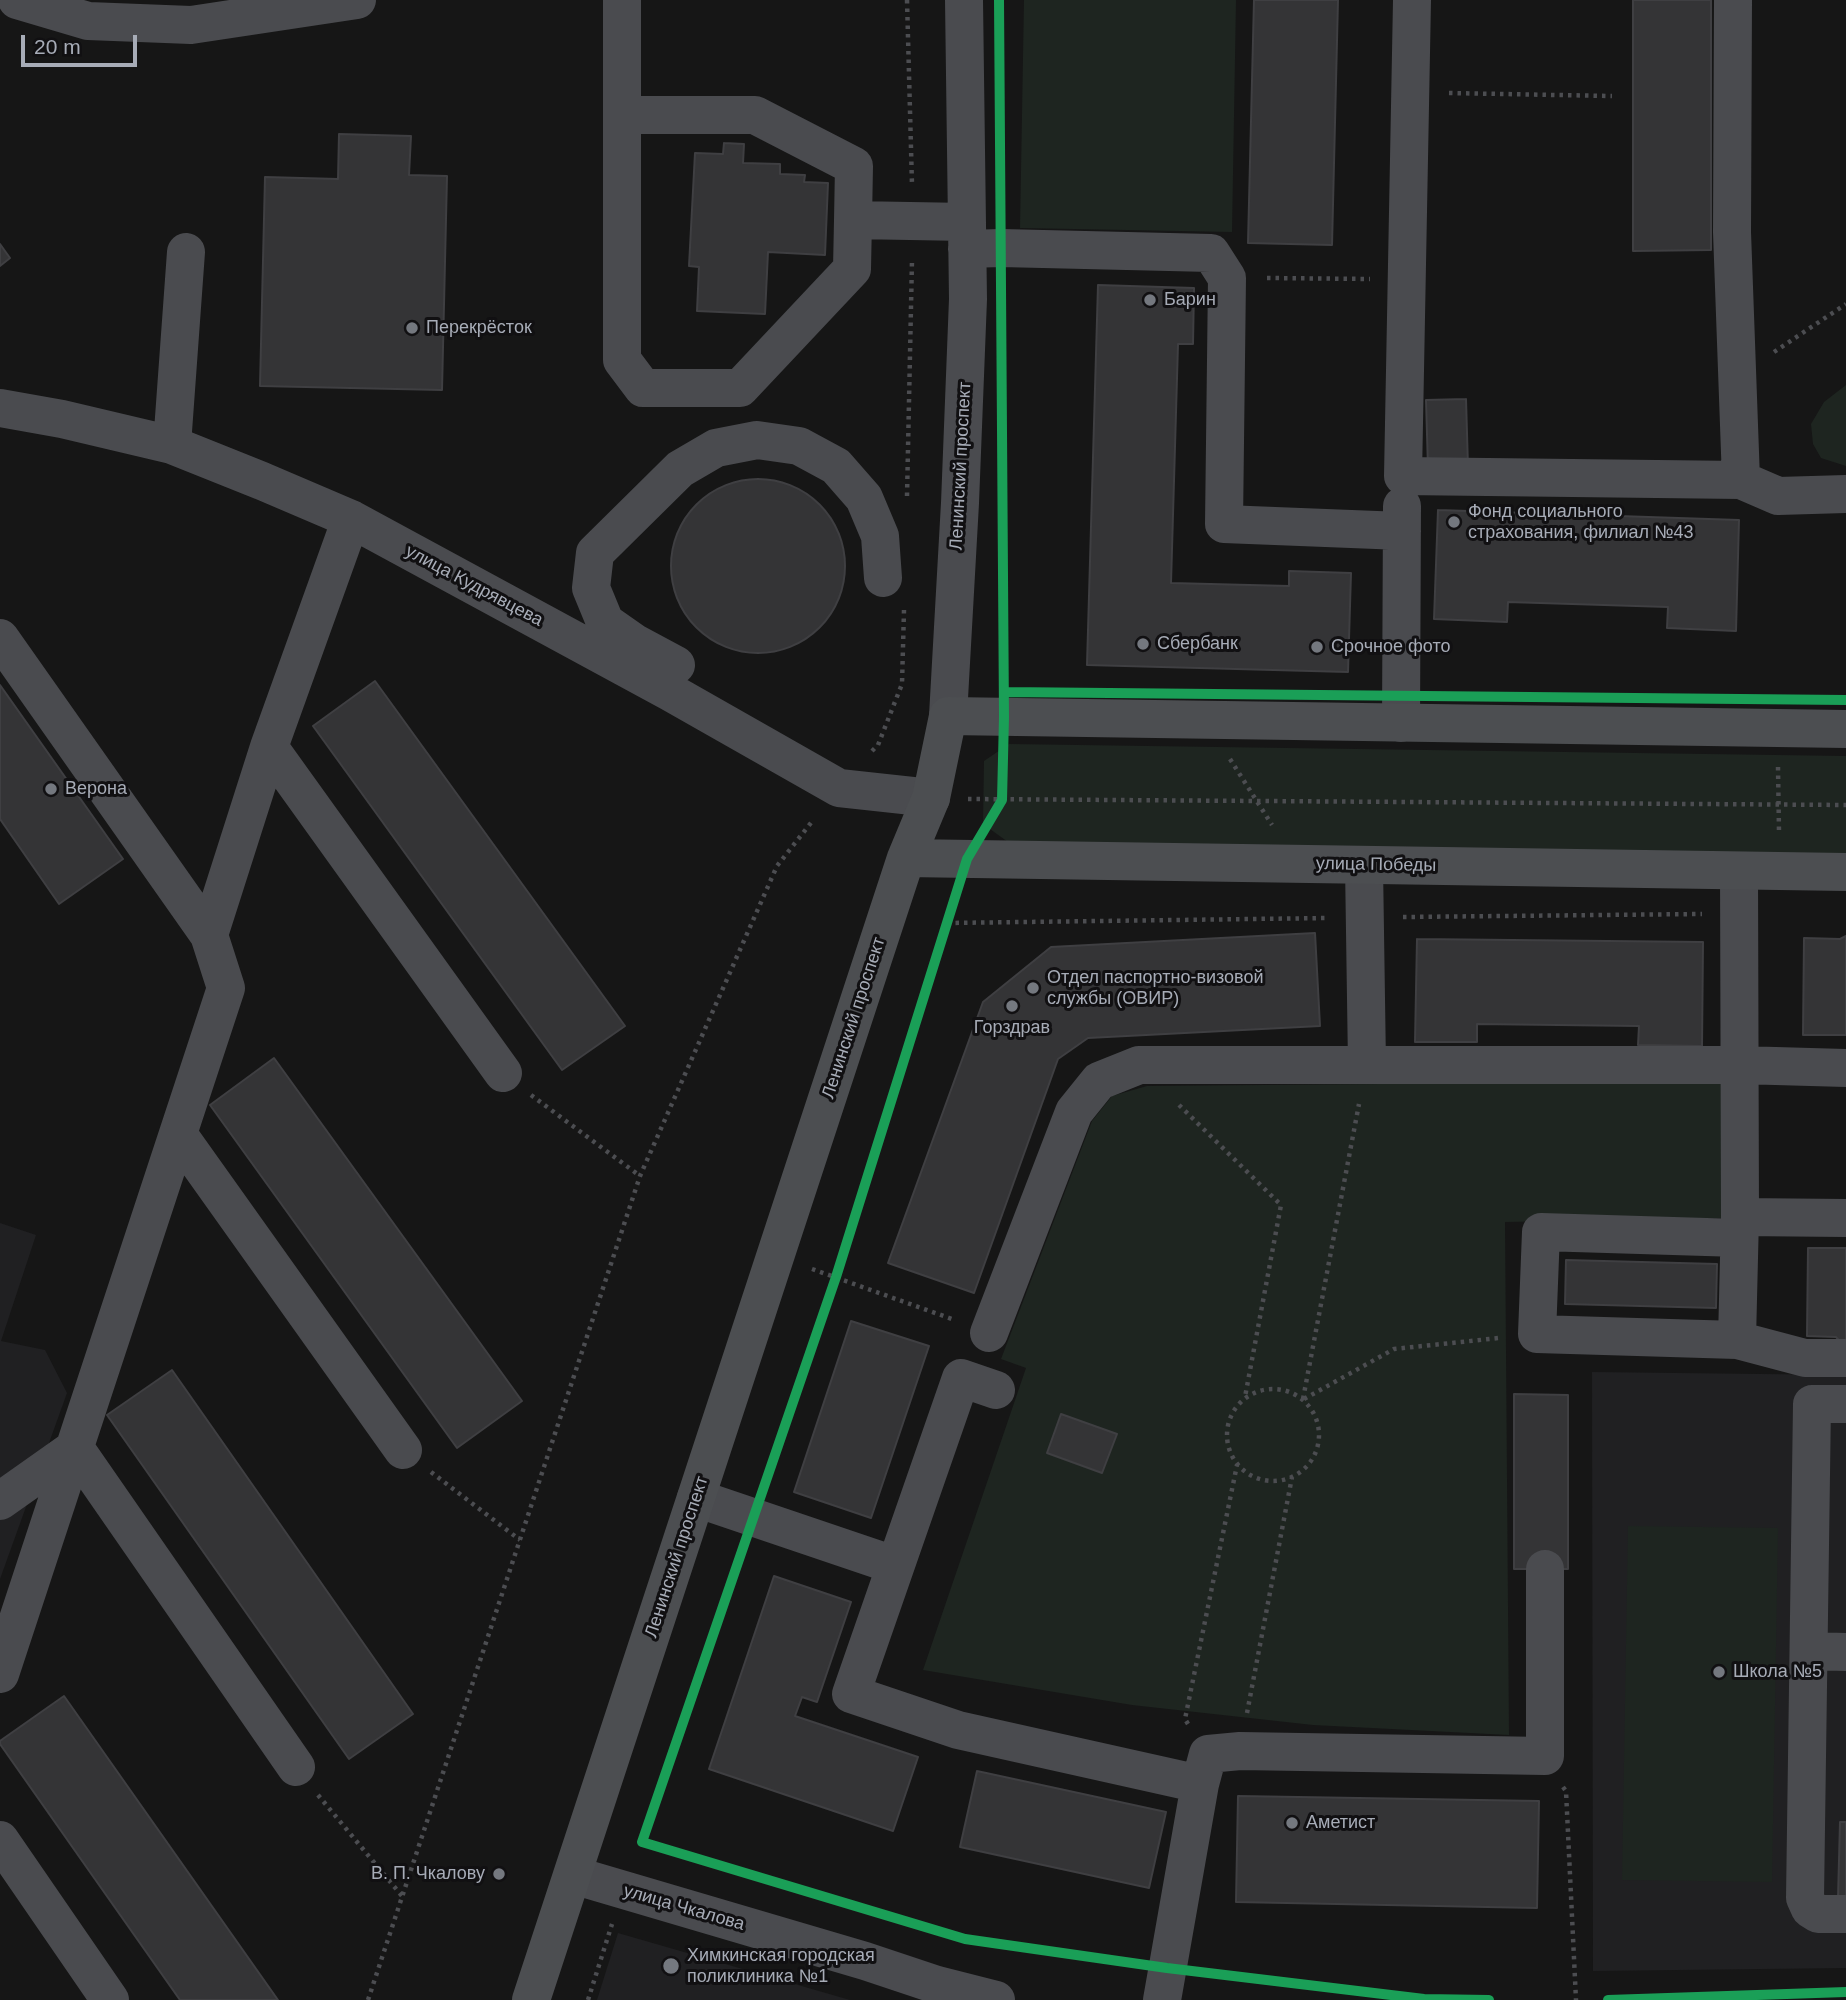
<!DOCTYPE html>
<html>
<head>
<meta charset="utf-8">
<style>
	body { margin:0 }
	#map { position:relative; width:1846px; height:2000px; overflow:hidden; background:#161616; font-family:Helvetica,sans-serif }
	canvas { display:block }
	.scale { position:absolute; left:21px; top:35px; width:116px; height:32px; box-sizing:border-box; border:4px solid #a7acb7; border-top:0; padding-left:9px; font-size:21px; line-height:24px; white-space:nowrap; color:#a7acb7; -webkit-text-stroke:5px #111012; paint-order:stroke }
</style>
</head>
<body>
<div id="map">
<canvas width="1846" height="2000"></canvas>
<div class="scale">20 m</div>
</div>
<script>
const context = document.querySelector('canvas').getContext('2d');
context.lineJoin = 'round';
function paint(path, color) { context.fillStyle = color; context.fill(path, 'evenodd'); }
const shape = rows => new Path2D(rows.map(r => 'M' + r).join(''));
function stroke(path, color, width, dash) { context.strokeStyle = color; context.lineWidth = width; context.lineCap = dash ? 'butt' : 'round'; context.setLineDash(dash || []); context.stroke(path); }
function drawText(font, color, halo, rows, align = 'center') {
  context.font = font + ' Helvetica,sans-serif'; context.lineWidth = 6; context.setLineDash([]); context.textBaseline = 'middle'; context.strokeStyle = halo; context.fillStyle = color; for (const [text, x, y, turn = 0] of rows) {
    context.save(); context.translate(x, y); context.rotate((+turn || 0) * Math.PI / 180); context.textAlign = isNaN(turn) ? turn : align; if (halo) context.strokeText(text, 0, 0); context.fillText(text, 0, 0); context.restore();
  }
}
paint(shape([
	[0,1223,36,1235,1,1341,45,1350,67,1393,0,1579],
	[1592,1372,1846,1375,1846,1968,1593,1971],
	[618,1933,850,2000,597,2000]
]), '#202022');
paint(shape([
	[1024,0,1236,0,1232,232,1020,228],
	[1846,385,1846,466,1821,458,1813,444,1811,424,1824,402],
	[1009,744,1846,756,1846,854,1008,842,983,824,984,761],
	[1723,1081,1721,1218,1505,1222,1509,1735,1313,1725,1132,1705,923,1670,1026,1368,1001,1359,1092,1121,1112,1096,1147,1086],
	[1628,1526,1778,1528,1772,1882,1622,1880]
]), '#1e2520');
const building = shape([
	[1254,0,1338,0,1332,245,1248,243,1254,0],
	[1633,0,1711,0,1711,250,1633,251,1633,0],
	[339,134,411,136,409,175,447,176,442,390,260,386,265,177,338,179,339,134],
	[724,143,744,144,743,163,780,164,780,174,805,175,804,182,828,183,825,255,768,252,765,314,697,311,699,267,689,266,695,153,723,154,724,143],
	[0,244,10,258,0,266,0,244],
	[1098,285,1194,288,1193,344,1178,344,1171,583,1289,586,1289,571,1351,573,1348,672,1087,665,1098,285],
	[1466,399,1468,467,1428,468,1426,400,1466,399],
	'671 566a87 87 0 1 1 174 0a87 87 0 1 1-174 0Z',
	[1438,510,1739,520,1736,631,1667,628,1668,607,1508,602,1507,622,1434,619,1438,510],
	[375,681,625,1026,562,1070,313,726,375,681],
	[0,685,123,859,59,904,0,819,0,685],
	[1315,933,1320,1026,1088,1038,1058,1059,974,1293,888,1263,983,1002,1051,947,1315,933],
	[1846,936,1846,1035,1803,1035,1804,938,1840,939,1846,936],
	[1417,939,1703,942,1702,1046,1638,1045,1639,1026,1477,1024,1477,1042,1415,1042,1417,939],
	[274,1058,522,1401,457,1448,210,1105,274,1058],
	[1808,1248,1846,1248,1846,1344,1842,1344,1836,1337,1807,1336,1808,1248],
	[1566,1260,1717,1264,1716,1308,1565,1304,1566,1260],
	[851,1321,929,1346,871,1518,794,1492,851,1321],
	[172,1370,413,1714,349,1759,107,1415,172,1370],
	[1514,1394,1568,1395,1568,1569,1514,1569,1514,1394],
	[1061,1414,1117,1434,1102,1473,1047,1453,1061,1414],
	[774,1576,851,1602,817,1702,802,1697,795,1716,918,1757,893,1831,709,1769,774,1576],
	[64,1696,278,2000,180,2000,92,1875,0,1744,0,1741,64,1696],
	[977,1771,1166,1812,1149,1888,960,1847,977,1771],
	[1238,1796,1539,1801,1537,1908,1236,1902,1238,1796],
	[1840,1822,1846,1822,1846,1898,1838,1898,1840,1822]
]);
paint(building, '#343436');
stroke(building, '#3f3f42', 2);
stroke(shape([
	[907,0,912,185],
	[1449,93,1612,96],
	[1267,278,1370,279],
	[1774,352,1846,304],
	[907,496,912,260],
	[872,751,878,745,902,684,904,610],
	[1230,759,1272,825],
	[1778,767,1779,832],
	[968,799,1846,805],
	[1403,917,1702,914],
	[947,923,1328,918],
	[531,1095,640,1176],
	[1179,1105,1281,1205,1245,1397],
	[812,1269,952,1319],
	'1227 1435a46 46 0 1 1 92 0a46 46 0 1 1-92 0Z',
	[1303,1399,1359,1104],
	[1304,1399,1394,1349,1499,1338],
	[431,1472,520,1540],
	[1247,1713,1292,1477],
	[1188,1724,1185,1719,1237,1465],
	[1563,1787,1566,1791,1576,2000],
	[318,1795,402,1896],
	[368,2000,640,1176,777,866,814,819],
	[588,2000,612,1924]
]), '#4c4d51', 4.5, [3.5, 5]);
stroke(shape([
	[17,0,88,21,191,25,357,0],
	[622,0,622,360,643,388,740,388,852,269,853,220],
	[1412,0,1403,476,1741,480,1778,496,1846,494],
	[1733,0,1732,232,1741,480],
	[622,115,755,115,854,166,853,220,967,222],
	[967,249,1001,248,1211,253,1227,278,1224,524,1402,531],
	[0,408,62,419,172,445,262,481,351,519,670,692,839,788,931,798],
	[172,445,186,252],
	[0,638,209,935],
	[676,665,635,643,605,622,591,588,595,553,680,469,716,448,757,440,799,446,836,466,864,498,880,536,883,578],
	[948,716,960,503,968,299,964,0],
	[1401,723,1402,506],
	[269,747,503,1073],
	[1364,865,1367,1065,1740,1065,1846,1068],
	[178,1134,403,1450],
	[1740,1217,1846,1218],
	[1739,1238,1541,1232,1537,1334,1737,1340,1805,1358,1846,1358],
	[989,1333,1074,1112,1099,1081,1139,1065,1367,1065],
	[1737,1340,1740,1217,1739,871],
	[996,1390,961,1378,851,1694,958,1730,1200,1784,1162,2000],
	[1846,1404,1812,1404,1805,1898,1810,1909,1818,1914,1846,1914],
	[696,1498,894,1565],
	[0,1501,75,1448,296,1767],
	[1809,1651,1846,1652],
	[0,1674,226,988,209,935,269,747,351,519],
	[1200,1784,1208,1754,1240,1751,1545,1756,1545,1569],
	[0,1840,110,2000],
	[573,1875,865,1961,937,1985,996,2000]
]), '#4a4b4f', 38);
stroke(shape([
	[906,858,1846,872],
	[531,2000,906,858,931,798,948,716,1846,729]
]), '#4c4e51', 38);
stroke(shape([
	[999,0,1004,717,1002,800,967,859,836,1277,642,1842,965,1939,1167,1968,1424,1999,1489,2000],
	[1004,692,1846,700],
	[1608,2000,1846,1992]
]), '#1a9f57', 10);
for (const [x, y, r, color] of [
	[1150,300,7,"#74787f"],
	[412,328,7,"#74787f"],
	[1454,522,7,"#74787f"],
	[1143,644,7,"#74787f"],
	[1317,647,7,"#74787f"],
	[51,789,7,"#74787f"],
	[1033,988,7,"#74787f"],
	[1012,1006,7,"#74787f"],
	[1719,1672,7,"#74787f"],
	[1292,1823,7,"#74787f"],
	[499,1874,7,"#74787f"],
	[671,1966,9,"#74787f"]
]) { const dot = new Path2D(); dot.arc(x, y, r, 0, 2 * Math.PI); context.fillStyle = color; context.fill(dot); stroke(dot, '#111012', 2.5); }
drawText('18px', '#a7acb7', '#111012', [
	["Барин",1164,300],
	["Перекрёсток",426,328],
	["Фонд социального",1468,512],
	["страхования, филиал №43",1468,533],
	["Сбербанк",1157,644],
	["Срочное фото",1331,647],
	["Верона",65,789],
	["Отдел паспортно-визовой",1047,978],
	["службы (ОВИР)",1047,999],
	["Горздрав",1012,1028,"center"],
	["Школа №5",1733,1672],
	["Аметист",1306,1823],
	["В. П. Чкалову",485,1874,"right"],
	["Химкинская городская",687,1956],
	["поликлиника №1",687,1977]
], 'left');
drawText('18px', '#a7acb7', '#111012', [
	["Ленинский проспект",961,466,-87],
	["улица Кудрявцева",474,586,28],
	["улица Победы",1376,865,1],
	["Ленинский проспект",854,1018,-72],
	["Ленинский проспект",677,1557,-72],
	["улица Чкалова",684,1908,16]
]);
</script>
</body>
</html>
